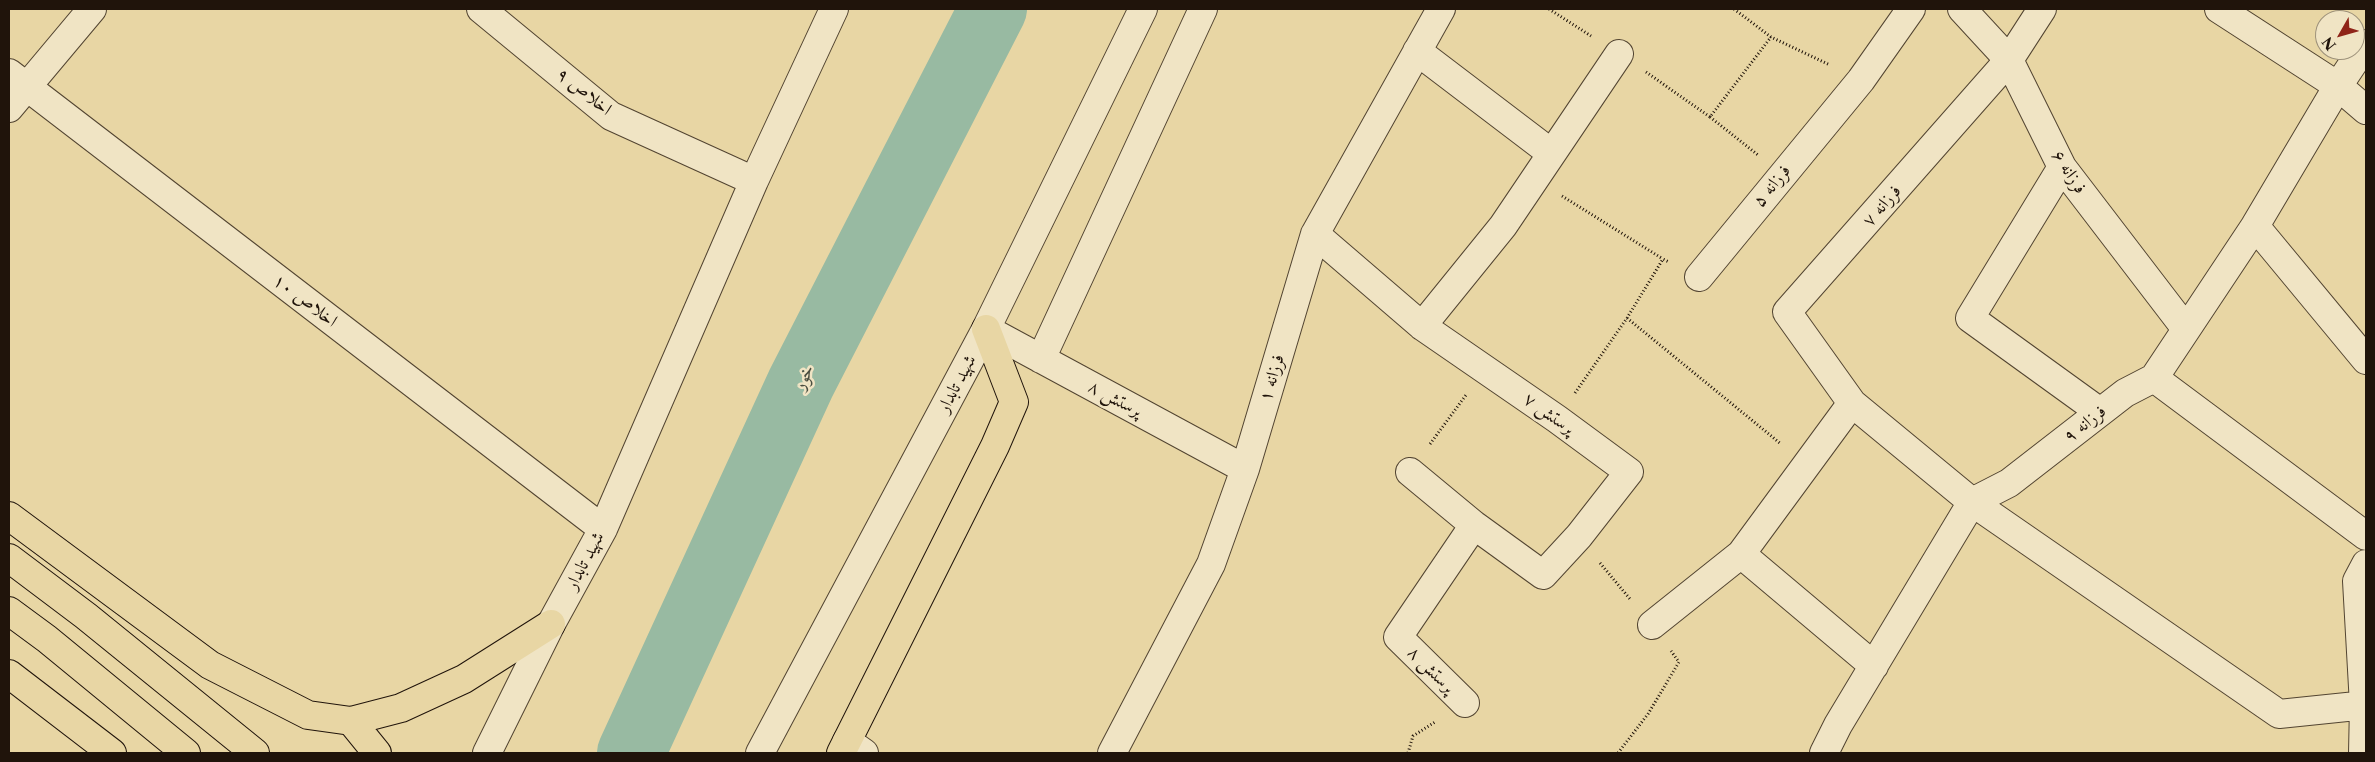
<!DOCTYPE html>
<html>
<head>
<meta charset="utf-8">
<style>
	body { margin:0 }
	#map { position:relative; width:2375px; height:762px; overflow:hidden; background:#e8d6a4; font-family:"Libre Caslon Text",serif }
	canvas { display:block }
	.frame { position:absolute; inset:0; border:10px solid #20140b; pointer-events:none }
	.north { position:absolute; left:2315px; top:10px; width:50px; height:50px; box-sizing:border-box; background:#f0e4c4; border:1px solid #9d917a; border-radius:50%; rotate:232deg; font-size:14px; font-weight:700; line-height:20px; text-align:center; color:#20140b }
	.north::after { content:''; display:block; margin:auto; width:18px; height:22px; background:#8f2418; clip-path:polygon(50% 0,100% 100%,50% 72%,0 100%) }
</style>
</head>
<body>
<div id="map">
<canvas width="2375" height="762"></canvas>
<div class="frame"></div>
<div class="north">N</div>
</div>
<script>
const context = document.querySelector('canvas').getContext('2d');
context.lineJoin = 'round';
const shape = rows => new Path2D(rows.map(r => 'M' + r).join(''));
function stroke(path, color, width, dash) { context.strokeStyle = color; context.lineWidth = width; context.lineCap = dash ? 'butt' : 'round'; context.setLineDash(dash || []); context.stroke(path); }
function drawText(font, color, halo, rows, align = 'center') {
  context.font = font + ' "Libre Caslon Text",Amiri,serif'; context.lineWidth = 5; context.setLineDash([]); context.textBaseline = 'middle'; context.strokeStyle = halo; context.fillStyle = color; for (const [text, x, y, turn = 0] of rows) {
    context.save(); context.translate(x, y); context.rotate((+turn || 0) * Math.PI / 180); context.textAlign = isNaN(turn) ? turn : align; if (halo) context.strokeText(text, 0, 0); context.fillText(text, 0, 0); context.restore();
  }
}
stroke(shape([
	[631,753,801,383,993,9]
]), '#98baa2', 68);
const minor = shape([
	[481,9,611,116,754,181],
	[1962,9,2009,60,2062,167,2186,329],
	[2219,9,2338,86,2366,110],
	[1417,51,1551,153],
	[9,73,603,529],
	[9,108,92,9],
	[2062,167,1970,318,2100,412],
	[2255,226,2366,360],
	[1315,234,1422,326,1557,419,1629,472,1579,536,1543,575,1474,525,1410,472],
	[1699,277,1861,80,1911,9],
	[1422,326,1503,226,1619,54],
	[986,329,1245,469],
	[1041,359,1203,9],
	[2154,378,2366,536],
	[1852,403,1787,312,2009,60,2042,9],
	[1741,554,1874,666],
	[1652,625,1741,554,1852,403,1972,502,2279,714,2366,705],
	[1465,703,1398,637,1474,525],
	[847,741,864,753],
	[487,753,551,624,603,529,754,181,834,9],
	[760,753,986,329,1143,9],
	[1112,753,1211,564,1245,469,1315,234,1441,9],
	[1824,753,1838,725,1972,502,2009,483,2125,393,2154,378,2255,226,2338,86,2366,44],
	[2363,753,2364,705,2357,581,2366,564]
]);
const major = shape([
	[9,516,210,665,308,715,351,721,401,708,464,679,551,624],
	[9,558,86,616,255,753],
	[9,611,47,639,186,753],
	[9,674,112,753],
	[351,721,377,753],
	[841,753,995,446,1014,402,986,329]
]);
stroke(minor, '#524431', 30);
stroke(major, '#20140b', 30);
stroke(shape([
	[1549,9,1591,36],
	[1734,9,1771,37,1830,65],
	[1646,72,1710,117,1771,37],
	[1710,117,1758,155],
	[1562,196,1663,259],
	[1627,318,1781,444],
	[1575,393,1627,318,1663,259,1669,262],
	[1430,444,1466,395],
	[1600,563,1630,599],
	[1408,753,1413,736,1435,722],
	[1618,753,1648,714,1679,662,1671,651]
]), '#20140b', 3, [1, 2.5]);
stroke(minor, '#f0e4c4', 28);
stroke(major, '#e8d6a4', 28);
drawText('18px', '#20140b', '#f0e4c4', [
	["اخلاص ۹",584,92,38],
	["فرزانه ۶",2069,172,57],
	["فرزانه ۵",1772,186,-51],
	["فرزانه ۷",1882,206,-49],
	["اخلاص ۱۰",305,301,37],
	["فرزانه ۱",1272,378,-73],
	["شهید تابدار",957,384,-62],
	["پرستش ۸",1115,399,28],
	["پرستش ۷",1549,414,36],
	["فرزانه ۹",2085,424,-38],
	["شهید تابدار",585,561,-62],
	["پرستش ۸",1431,670,45]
]);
drawText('italic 19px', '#4a4e40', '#f0e4c4', [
	["خور",804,377,-64]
]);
</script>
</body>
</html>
